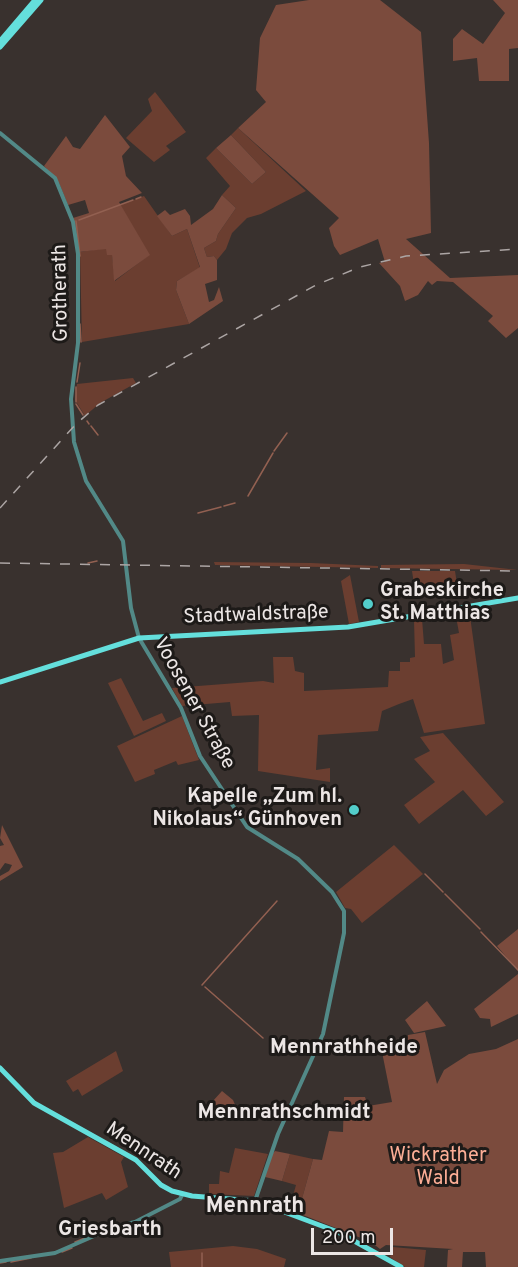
<!DOCTYPE html>
<html>
<head>
<meta charset="utf-8">
<style>
	body { margin:0 }
	#map { position:relative; width:518px; height:1267px; overflow:hidden; background:#39312e; font-family:Overpass,sans-serif }
	canvas { display:block }
	.scale { position:absolute; left:311px; top:1228px; width:82px; height:27px; box-sizing:border-box; border:3px solid #ece6e5; border-top:0; padding-left:8px; font-size:18px; line-height:21px; white-space:nowrap; color:#ece6e5; -webkit-text-stroke:4px #1d1a18; paint-order:stroke }
</style>
</head>
<body>
<div id="map">
<canvas width="518" height="1267"></canvas>
<div class="scale">200 m</div>
</div>
<script>
const context = document.querySelector('canvas').getContext('2d');
context.lineJoin = 'round';
function paint(path, color) { context.fillStyle = color; context.fill(path, 'evenodd'); }
const shape = rows => new Path2D(rows.map(r => 'M' + r).join(''));
function stroke(path, color, width, dash) { context.strokeStyle = color; context.lineWidth = width; context.lineCap = dash ? 'butt' : 'round'; context.setLineDash(dash || []); context.stroke(path); }
function drawText(font, color, halo, rows, align = 'center') {
  context.font = font + ' Overpass,sans-serif'; context.lineWidth = 6; context.setLineDash([]); context.textBaseline = 'middle'; context.strokeStyle = halo; context.fillStyle = color; for (const [text, x, y, turn = 0] of rows) {
    context.save(); context.translate(x, y); context.rotate((+turn || 0) * Math.PI / 180); context.textAlign = isNaN(turn) ? turn : align; if (halo) context.strokeText(text, 0, 0); context.fillText(text, 0, 0); context.restore();
  }
}
paint(shape([
	[155,92,186,132,166,146,170,150,154,162,126,138,152,111,148,99],
	[238,128,306,191,261,214,247,218,232,233,226,249,217,260,214,256,207,257,204,248,216,241,218,234,236,208,222,195,230,186,206,158,216,148,252,184,266,172,231,135],
	[144,196,172,236,187,229,200,268,177,281,176,290,189,324,82,342,80,252,106,248,112,255,115,281,149,255,120,205],
	[133,378,136,383,100,403,85,416,75,400,77,384],
	[214,562,311,563,378,566,378,568,215,565],
	[464,564,518,570,381,568,381,565],
	[412,571,455,571,457,584,415,591],
	[350,575,359,622,349,624,341,581],
	[469,609,485,724,424,733,413,699,399,704,382,711,378,731,318,735,316,770,330,768,330,782,258,771,259,715,232,716,230,702,182,706,172,688,263,681,274,683,273,657,293,657,295,671,304,673,304,691,388,687,389,671,400,671,400,662,410,662,410,658,415,657,414,620,422,619,424,644,441,644,443,664,454,660,450,635,459,633,455,611],
	[121,678,143,721,162,713,166,721,134,736,108,683],
	[182,716,199,760,178,765,176,761,154,770,155,774,135,782,117,746],
	[443,733,504,802,486,816,463,790,419,824,404,805,435,782,414,759,430,751,420,737],
	[394,845,423,874,362,923,351,909,345,908,336,892],
	[116,1051,123,1071,82,1096,78,1089,73,1092,66,1081],
	[88,1137,124,1157,121,1162,128,1187,106,1200,102,1193,64,1208,53,1153,63,1152],
	[235,1148,268,1154,254,1196,209,1194,209,1184,219,1184,220,1171,229,1173],
	[290,1154,313,1159,298,1213,289,1210,296,1185,282,1181],
	[233,1246,257,1249,286,1259,284,1267,171,1267,169,1252],
	[393,1247,426,1250,424,1267,405,1267,382,1252,390,1257]
]), '#6b3e30');
paint(shape([
	[309,0,380,0,421,32,429,143,431,233,406,239,450,278,518,275,518,328,506,338,488,321,493,316,453,282,437,281,432,285,428,281,418,295,405,301,400,286,379,263,385,262,378,239,340,255,334,246,329,228,339,218,238,128,266,102,256,90,260,38,276,5],
	[493,0,518,0,518,48,509,49,509,81,479,81,477,58,453,61,453,39,462,29,483,44,505,13],
	[105,115,130,147,122,156,126,176,142,193,119,202,150,255,114,281,112,255,107,255,106,249,79,252,73,218,89,213,85,200,68,205,59,183,44,166,66,136,73,147,80,149],
	[231,135,266,172,252,184,216,148],
	[222,195,236,208,218,234,216,241,204,248,207,257,214,256,217,260,217,280,205,284,209,302,214,300,219,287,223,301,189,324,176,290,177,281,200,267,187,229,172,236,157,216,165,210,170,215,185,209,190,216,191,225,213,209],
	[2,825,23,867,0,881,0,876,9,871,12,865,5,863,0,870,0,846,4,845,0,838],
	[518,929,518,971,497,946],
	[518,974,518,1014,491,1027,490,1019,480,1018,474,1009],
	[427,1001,446,1026,414,1033,405,1020],
	[425,1032,437,1084,444,1070,469,1054,496,1049,518,1039,518,1267,486,1267,485,1252,463,1252,462,1267,447,1267,448,1250,453,1249,386,1245,380,1249,371,1242,298,1213,313,1159,322,1160,329,1131,343,1132,344,1097,365,1097,368,1106,392,1102,382,1052,407,1044,408,1035],
	[222,1091,233,1100,240,1116,222,1118,212,1102],
	[275,1151,290,1154,282,1181,265,1177,271,1155]
]), '#7b4b3d');
stroke(shape([
	[136,199,141,197],
	[79,220,133,200],
	[76,221,80,256],
	[80,324,81,342],
	[77,382,80,363],
	[76,402,76,387],
	[76,404,83,415],
	[87,421,89,424],
	[91,426,98,435],
	[274,451,287,433],
	[248,496,273,453],
	[224,506,235,503],
	[198,513,221,507],
	[88,563,97,561],
	[425,874,443,892],
	[445,894,480,929],
	[481,932,518,970],
	[202,985,277,901],
	[205,987,263,1038],
	[87,1237,94,1234],
	[75,1242,85,1238],
	[62,1252,72,1248],
	[11,1262,31,1258],
	[0,1263,6,1262],
	[202,1267,202,1253]
]), '#926051', 1.5);
stroke(shape([
	[0,133,55,178,73,222,78,254,78,343,71,399,74,442,86,481,123,541,131,608,139,638,181,708,200,756,247,827,298,859,332,892,344,911,344,933,323,1034,278,1134,255,1201],
	[0,1261,55,1253,117,1226,135,1222,180,1199,182,1195]
]), '#528987', 4);
stroke(shape([
	[0,41,35,0],
	[0,47,41,0],
	[0,682,139,638,348,627,518,598],
	[0,1068,34,1103,136,1160,161,1185,172,1191,192,1196,255,1201,338,1232,401,1267]
]), '#64dfdc', 5);
stroke(shape([
	[0,508,76,424,98,405,316,285,360,267,406,256,518,249],
	[0,563,518,571]
]), '#aca5a4', 1.5, [10, 10]);
for (const [x, y, r, color] of [
	[368,604,6,"#53cdca"],
	[354,810,6,"#53cdca"]
]) { const dot = new Path2D(); dot.arc(x, y, r, 0, 2 * Math.PI); context.fillStyle = color; context.fill(dot); stroke(dot, '#1d1a18', 2); }
drawText('20px', '#ece6e5', '#1d1a18', [
	["Grotherath",62,293,-91],
	["Stadtwaldstraße",256,616,-2],
	["Voosener Straße",193,704,61],
	["Mennrath",143,1152,34]
]);
drawText('bold 20px', '#ece6e5', '#1d1a18', [
	["Grabeskirche",380,592],
	["St. Matthias",380,615],
	["Kapelle „Zum hl.",342,798,"right"],
	["Nikolaus“ Günhoven",342,821,"right"]
], 'left');
drawText('20px', '#fdae96', '#1d1a18', [
	["Wickrather",438,1157],
	["Wald",438,1180]
]);
drawText('bold 21px', '#ece6e5', '#1d1a18', [
	["Mennrathheide",344,1049],
	["Mennrathschmidt",284,1114],
	["Griesbarth",110,1231]
]);
drawText('bold 22px', '#ece6e5', '#1d1a18', [
	["Mennrath",255,1208]
]);
</script>
</body>
</html>
